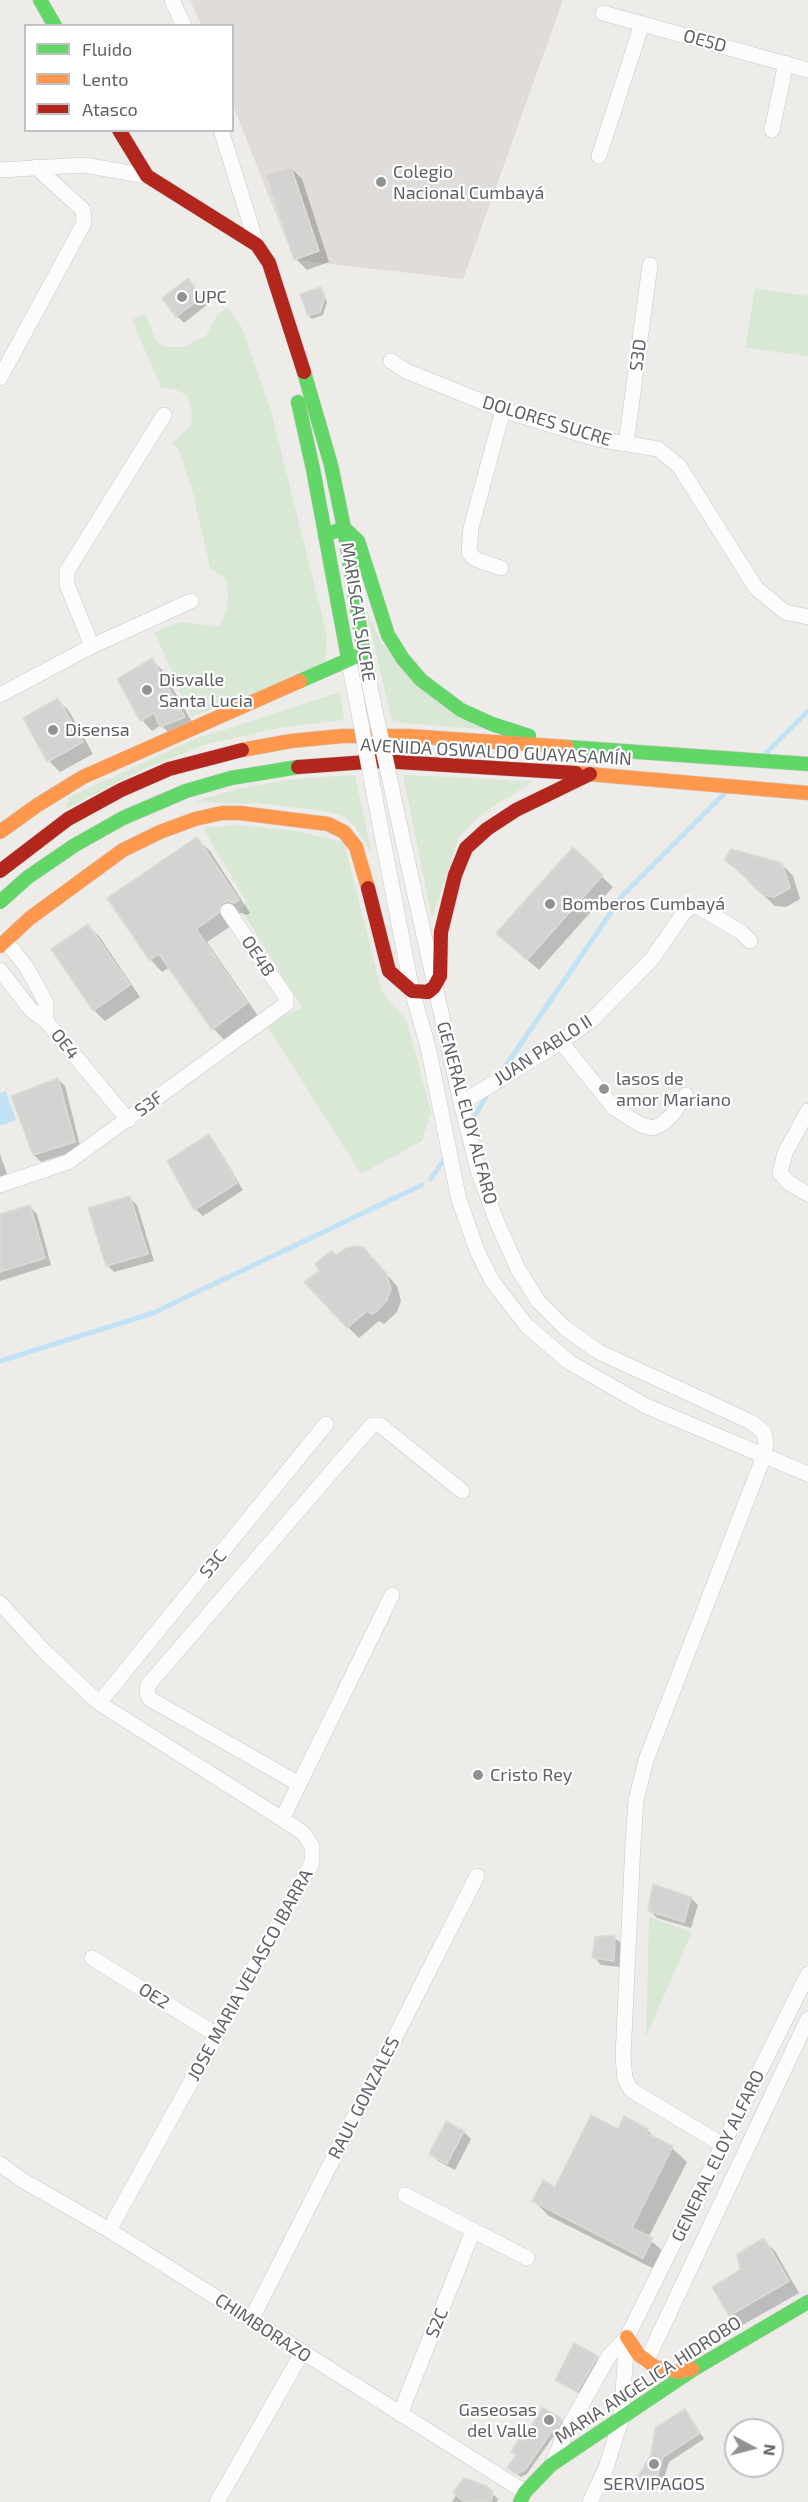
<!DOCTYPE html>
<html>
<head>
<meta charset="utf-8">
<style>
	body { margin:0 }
	#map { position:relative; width:808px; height:2502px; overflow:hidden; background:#edece9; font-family:"Exo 2",sans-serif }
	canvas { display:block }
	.legend { position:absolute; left:24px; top:24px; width:210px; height:108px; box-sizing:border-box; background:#fff; border:2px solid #bfc0c2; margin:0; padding:8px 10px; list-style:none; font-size:18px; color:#5e6266 }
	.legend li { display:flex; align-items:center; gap:12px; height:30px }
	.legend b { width:30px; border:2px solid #bfc0c2 }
	.north { position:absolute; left:724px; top:2418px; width:60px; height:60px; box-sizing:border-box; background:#fff; border:2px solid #bfc0c2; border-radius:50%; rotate:97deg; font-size:16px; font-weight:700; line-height:24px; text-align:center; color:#5e6266 }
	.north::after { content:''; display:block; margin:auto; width:21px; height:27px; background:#909294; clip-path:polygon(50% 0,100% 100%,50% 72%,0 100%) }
</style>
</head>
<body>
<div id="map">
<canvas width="808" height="2502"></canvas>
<ul class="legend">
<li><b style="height:8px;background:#63d668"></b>Fluido</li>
<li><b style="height:8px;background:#ff974d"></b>Lento</li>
<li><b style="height:8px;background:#b3261e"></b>Atasco</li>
</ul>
<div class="north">N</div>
</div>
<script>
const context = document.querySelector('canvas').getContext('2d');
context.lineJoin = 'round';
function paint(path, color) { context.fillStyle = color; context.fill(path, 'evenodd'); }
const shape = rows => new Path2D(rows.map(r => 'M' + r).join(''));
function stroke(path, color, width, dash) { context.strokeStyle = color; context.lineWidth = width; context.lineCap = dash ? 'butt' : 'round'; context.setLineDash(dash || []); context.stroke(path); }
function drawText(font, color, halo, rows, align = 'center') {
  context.font = font + ' "Exo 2",sans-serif'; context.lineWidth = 4.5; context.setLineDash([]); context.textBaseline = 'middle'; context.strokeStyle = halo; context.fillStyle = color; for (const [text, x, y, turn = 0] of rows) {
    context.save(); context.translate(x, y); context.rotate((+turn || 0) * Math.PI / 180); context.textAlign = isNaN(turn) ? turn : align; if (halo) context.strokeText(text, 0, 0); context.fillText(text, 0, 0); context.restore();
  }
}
paint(shape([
	[190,0,563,0,463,279,294,260,233,105,232,26,201,25]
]), '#dfdcd9');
paint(shape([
	[755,288,808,296,808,356,745,348],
	[227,307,242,328,271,410,327,634,325,667,191,717,155,633,167,626,182,622,219,627,226,612,228,597,226,579,210,568,193,493,178,448,171,443,191,426,192,413,187,395,173,389,161,388,132,320,145,313,156,341,166,347,183,347,206,336,216,317],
	[366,609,381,643,491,730,392,722],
	[340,692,344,720,278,728,208,744,146,768,65,809,69,797,195,739],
	[355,775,372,854,355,826,342,816,326,811,263,804,193,802,241,788,293,779],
	[403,775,534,781,482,814,459,837,432,918],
	[239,825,296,831,344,842,382,992,407,1021,431,1112,422,1141,361,1174,265,1023,302,1008,242,911,246,901,203,828],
	[649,1917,692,1932,646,2037]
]), '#d9e8d5');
paint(shape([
	[6,1091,16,1120,0,1126,0,1093]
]), '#c0e2f4');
paint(shape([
	[291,168,302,179,329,262,307,270,296,259],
	[188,280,208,304,184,323,177,316],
	[321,289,327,302,323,315,312,319,309,316],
	[152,660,162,670,195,727,172,736,161,725,152,731,142,720,119,680],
	[58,700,69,711,93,754,60,772,49,761,25,718],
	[197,839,210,851,250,913,247,915,241,913,234,915,231,926,207,942,258,1016,226,1042,214,1029,170,967,162,972,150,959],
	[573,850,613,887,539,970,509,944],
	[726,860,782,864,793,876,800,899,786,907,775,906],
	[88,926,99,936,140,997,105,1021,94,1010],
	[58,1079,65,1086,81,1149,41,1162,34,1155,13,1097],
	[208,1136,215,1143,243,1190,203,1216,195,1209],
	[0,1154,7,1174,0,1177],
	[130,1198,137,1205,154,1261,114,1272,107,1265],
	[30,1207,37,1214,51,1265,0,1281,0,1216],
	[336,1257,374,1260,397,1286,401,1301,397,1312,384,1324,379,1321,359,1338,348,1327],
	[691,1898,698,1905,691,1928,657,1918,649,1910],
	[614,1937,622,1944,620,1967,601,1965,594,1957],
	[447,2123,464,2132,471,2139,455,2170,438,2161,431,2153],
	[647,2130,657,2140,672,2148,687,2162,648,2238,666,2254,658,2271,549,2216,534,2201,556,2189,618,2131],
	[764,2240,775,2251,799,2293,741,2326,730,2316,714,2287,741,2271],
	[597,2358,600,2361,581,2394,557,2380],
	[685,2411,704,2439,669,2462,663,2481,658,2489,640,2476],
	[561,2420,564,2423,559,2435,556,2433,527,2474,521,2477,512,2471,517,2456,513,2452,523,2443],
	[465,2480,486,2488,498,2499,497,2502,452,2502]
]), '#0003');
stroke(shape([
	[765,754,808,711],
	[500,1074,623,895,726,792],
	[471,1122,490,1090],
	[431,1179,446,1156],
	[0,1361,153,1313,422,1185]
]), '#c0e2f4', 5);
const building = shape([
	[291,167,319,251,294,260,266,175,291,167],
	[188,278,202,297,176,317,162,298,188,278],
	[321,287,325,297,320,312,308,316,300,294,321,287],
	[152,658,185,717,160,727,154,713,140,721,117,679,152,658],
	[58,698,83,742,47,762,23,718,58,698],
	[197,837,239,900,234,903,228,901,222,903,219,913,196,929,247,1003,212,1030,159,954,149,960,107,898,197,837],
	[573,847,603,875,527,960,496,933,573,847],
	[731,849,782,863,790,888,774,897,763,895,751,884,745,876,724,860,731,849],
	[88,924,130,985,93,1011,51,949,88,924],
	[58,1078,75,1142,33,1155,11,1096,58,1078],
	[209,1134,237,1183,194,1210,167,1161,209,1134],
	[130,1196,148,1254,106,1266,88,1208,130,1196],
	[30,1205,45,1258,0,1272,0,1214,30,1205],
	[354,1246,363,1247,386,1273,391,1289,387,1300,377,1311,372,1314,367,1311,347,1328,304,1282,319,1271,315,1264,331,1251,336,1255,346,1248,354,1246],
	[653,1884,691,1897,684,1922,648,1911,653,1884],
	[615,1935,614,1961,592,1958,595,1937,615,1935],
	[591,2115,618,2129,624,2116,648,2129,646,2133,673,2146,632,2228,653,2238,643,2258,532,2201,543,2180,555,2187,591,2115],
	[446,2121,464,2131,447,2164,429,2154,446,2121],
	[764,2238,789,2281,729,2316,712,2287,740,2270,737,2254,764,2238],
	[574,2343,598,2356,577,2392,555,2380,574,2343],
	[542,2407,562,2419,555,2433,552,2431,525,2470,516,2474,507,2468,516,2455,511,2452,519,2439,523,2441,542,2407],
	[685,2409,700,2433,663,2457,658,2475,651,2485,638,2476,651,2455,655,2428,685,2409],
	[464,2478,487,2486,493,2491,491,2502,465,2502,453,2493,464,2478]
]);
paint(building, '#d4d3d2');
stroke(building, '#dcdbd8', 1.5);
const street = shape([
	[172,0,184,26],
	[603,13,808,70],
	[221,130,257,245],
	[772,130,786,63],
	[599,156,642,24],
	[0,170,84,165,147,176],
	[391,361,406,371,503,410,597,439,658,449,679,466,756,588,785,612,808,617],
	[0,378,84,223,83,210,36,167],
	[626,444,650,265],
	[501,568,475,559,469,552,471,528,503,410],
	[92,646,67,585,67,571,164,415],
	[364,653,371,692],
	[348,658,355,692],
	[0,695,92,646,191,601],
	[400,827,461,1103,478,1170,496,1220,518,1269,538,1301,565,1328,599,1352,751,1422,764,1432,766,1444,764,1456,646,1760,636,1801,633,1844,623,2057,625,2079,631,2090,723,2145],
	[381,830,412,991,428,1047,459,1200,478,1253,492,1281,527,1326,569,1362,646,1406,808,1474],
	[6,941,27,968,46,1003,46,1021],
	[0,970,31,1010,46,1021,128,1120],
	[561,1042,614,1108,641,1125,653,1128,662,1124,671,1116,686,1095],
	[461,1103,561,1042,593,1019,652,959,685,911,692,907,699,907,741,932,750,941],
	[808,1111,785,1153,780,1173,789,1183,808,1194],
	[0,1185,68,1162,286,1004,286,997,228,911],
	[0,1603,44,1651,99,1703,282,1819,303,1833,312,1846,312,1863,109,2230],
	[99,1703,326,1424],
	[299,1784,150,1699,147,1693,148,1685,372,1425,380,1425,462,1491],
	[282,1819,392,1595],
	[92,1958,217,2035],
	[0,2164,22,2180,109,2230,525,2492],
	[405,2195,527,2258],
	[251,2320,477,1876],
	[646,2362,808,2019],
	[400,2414,473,2231],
	[553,2462,567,2430,609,2356,627,2337,808,1974],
	[217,2502,302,2353],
	[590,2502,606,2468,621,2420,627,2337]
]);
const fast = shape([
	[40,0,55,26],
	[298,402,313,469,348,658],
	[325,535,344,528,358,541,388,635,403,659,421,680,461,710,492,724,529,736],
	[300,681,364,653,344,528,331,465,304,372],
	[567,747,808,764],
	[0,902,28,877,75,845,123,818,186,791,231,778,298,767],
	[520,2502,525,2492,551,2465,694,2369,808,2302]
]);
const slow = shape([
	[242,750,291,741,342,736,408,736,567,747],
	[576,773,808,793],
	[0,832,36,806,83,777,300,681],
	[0,946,30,918,123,850,160,832,195,819,222,813,240,813,328,824,344,832,356,847,368,888],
	[627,2337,638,2354,655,2367,678,2372,692,2369]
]);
const jam = shape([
	[119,130,147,176,257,245,269,263,304,372],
	[298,767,381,761,576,773],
	[0,871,68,819,121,790,169,769,242,750],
	[368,888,389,971,412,991,428,992,434,987,440,976,441,932,455,875,466,848,487,829,516,810,590,774]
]);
stroke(street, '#c8c8c8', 16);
stroke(fast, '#cacaca', 15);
stroke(slow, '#cacaca', 15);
stroke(jam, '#cacaca', 15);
stroke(street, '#fcfcfc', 15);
stroke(fast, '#63d668', 14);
stroke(slow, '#ff974d', 14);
stroke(jam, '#b3261e', 14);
const streetBridge = shape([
	[355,692,381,830],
	[371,692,400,827]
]);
stroke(streetBridge, '#c8c8c8', 16, []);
stroke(streetBridge, '#fcfcfc', 15);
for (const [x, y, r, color] of [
	[381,182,6,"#909294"],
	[182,297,6,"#909294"],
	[147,690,6,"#909294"],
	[53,730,6,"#909294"],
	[550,904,6,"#909294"],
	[604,1089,6,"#909294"],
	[478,1775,6,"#909294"],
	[549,2420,6,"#909294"],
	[654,2464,6,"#909294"]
]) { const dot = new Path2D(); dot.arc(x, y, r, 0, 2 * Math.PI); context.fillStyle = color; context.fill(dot); stroke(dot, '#fff', 2); }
drawText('18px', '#5e6266', '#fff', [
	["OE5D",705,41,15],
	["S3D",638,355,-82],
	["DOLORES SUCRE",547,421,17],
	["MARISCAL SUCRE",358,612,81],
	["AVENIDA OSWALDO GUAYASAMÍN",496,752,3],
	["OE4B",258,956,56],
	["OE4",65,1044,51],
	["JUAN PABLO II",543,1050,-33],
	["S3F",149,1104,-36],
	["GENERAL ELOY ALFARO",467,1113,75],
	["S3C",213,1564,-51],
	["JOSE MARIA VELASCO IBARRA",250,1975,-61],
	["OE2",154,1996,32],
	["RAUL GONZALES",364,2098,-63],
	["GENERAL ELOY ALFARO",718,2156,-64],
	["S2C",437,2323,-68],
	["CHIMBORAZO",263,2328,33],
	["MARIA ANGELICA HIDROBO",648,2380,-33]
]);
drawText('18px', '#5e6266', '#fff', [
	["Colegio",393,172],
	["Nacional Cumbayá",393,193],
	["UPC",194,297],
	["Disvalle",159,680],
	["Santa Lucia",159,701],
	["Disensa",65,730],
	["Bomberos Cumbayá",562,904],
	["lasos de",616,1079],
	["amor Mariano",616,1100],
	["Cristo Rey",490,1775],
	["Gaseosas",537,2410,"right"],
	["del Valle",537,2431,"right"],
	["SERVIPAGOS",654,2484,"center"]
], 'left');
</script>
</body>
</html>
